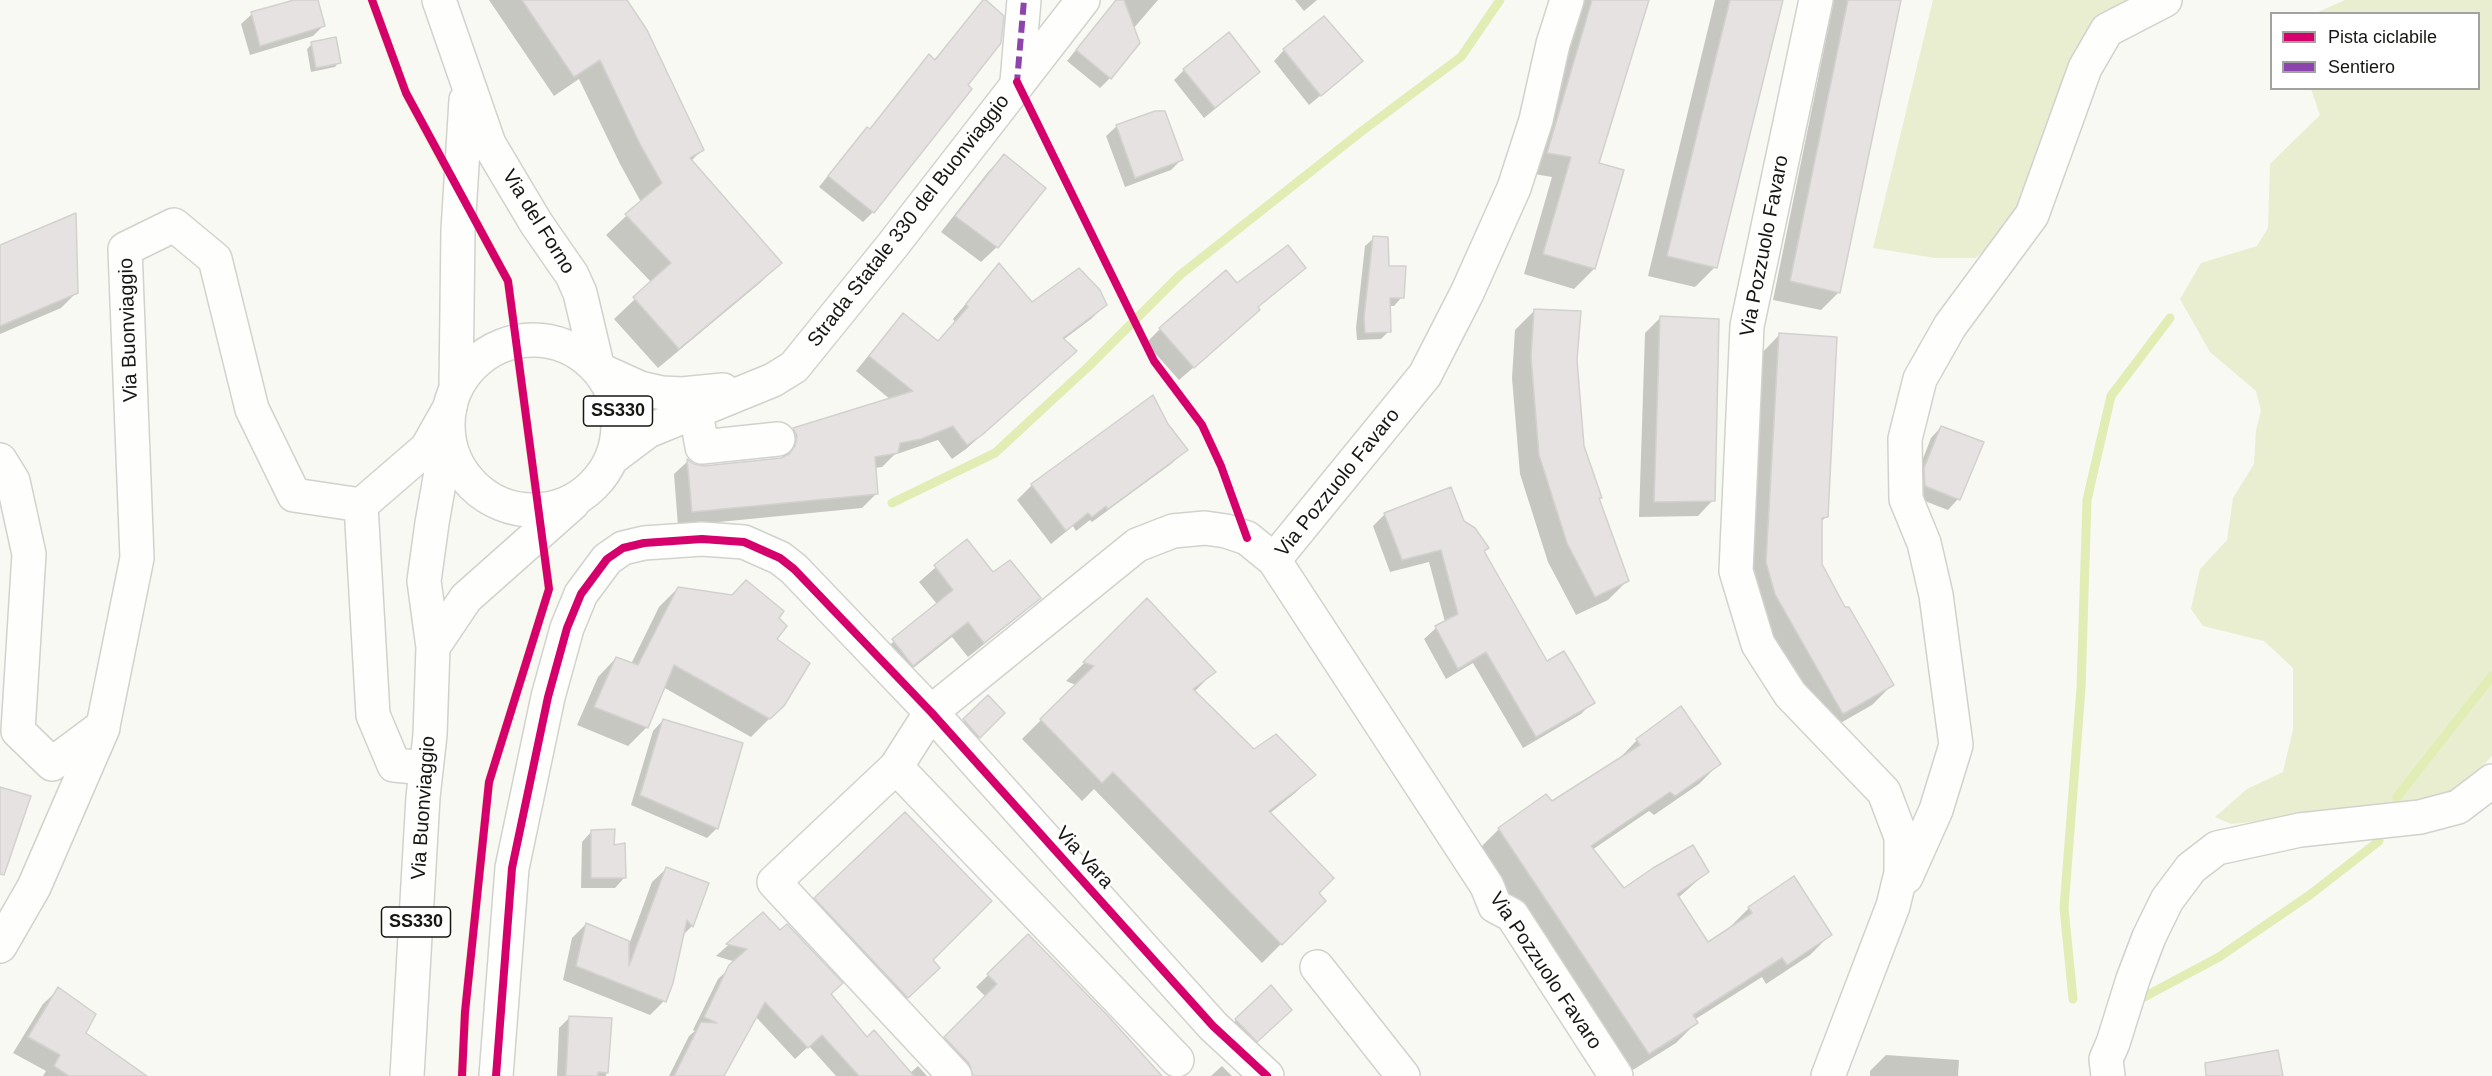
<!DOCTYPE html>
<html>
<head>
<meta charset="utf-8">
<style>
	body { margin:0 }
	#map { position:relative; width:2492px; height:1076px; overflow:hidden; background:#f8f9f2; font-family:Arial,sans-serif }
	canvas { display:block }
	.legend { position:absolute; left:2270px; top:12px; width:210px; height:78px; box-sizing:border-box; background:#fff; border:2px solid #a2a2a0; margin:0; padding:8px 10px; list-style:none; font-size:18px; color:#161712 }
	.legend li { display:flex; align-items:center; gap:12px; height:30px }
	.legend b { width:30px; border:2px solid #a2a2a0 }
</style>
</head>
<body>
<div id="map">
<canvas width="2492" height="1076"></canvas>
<ul class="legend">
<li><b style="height:8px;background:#d6006c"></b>Pista ciclabile</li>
<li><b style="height:8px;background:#8e44ad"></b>Sentiero</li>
</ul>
</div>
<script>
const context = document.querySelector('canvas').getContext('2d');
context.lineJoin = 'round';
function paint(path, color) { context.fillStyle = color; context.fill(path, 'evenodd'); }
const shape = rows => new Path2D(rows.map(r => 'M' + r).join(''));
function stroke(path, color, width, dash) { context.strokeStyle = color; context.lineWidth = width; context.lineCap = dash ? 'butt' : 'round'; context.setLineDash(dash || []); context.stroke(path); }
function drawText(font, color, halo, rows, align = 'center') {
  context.font = font + ' Arial,sans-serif'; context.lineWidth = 5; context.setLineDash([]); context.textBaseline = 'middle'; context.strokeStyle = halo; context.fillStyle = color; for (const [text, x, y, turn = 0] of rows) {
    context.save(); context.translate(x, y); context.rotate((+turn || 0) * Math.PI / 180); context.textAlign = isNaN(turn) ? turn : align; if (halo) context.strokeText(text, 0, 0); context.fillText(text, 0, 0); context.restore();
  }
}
paint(shape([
	[1933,0,2143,0,2102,56,2062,171,1992,246,1975,258,1935,258,1873,248],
	[2345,0,2492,0,2492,756,2475,774,2437,804,2231,824,2215,817,2247,789,2283,772,2293,729,2293,668,2264,641,2203,626,2191,609,2200,569,2227,540,2233,498,2254,464,2256,430,2261,411,2256,391,2210,352,2180,299,2201,263,2257,246,2268,228,2270,164,2320,115,2311,89,2478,88,2478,14,2316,13]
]), '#e8eecf');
paint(shape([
	[300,0,316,0,323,26,313,36,250,55,241,24,252,14],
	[489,0,625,0,702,150,691,161,780,263,760,283,658,368,614,319,652,283,606,235,641,202,620,164,579,79,554,96],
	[984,0,966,86,873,212,863,222,819,187,857,139,867,129,869,130,919,67,934,60],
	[1116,0,1158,0,1133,29,1110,78,1100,88,1067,61],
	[1295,0,1317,0,1304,11],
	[1579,0,1647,0,1598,164,1594,269,1574,289,1524,274,1552,177,1528,173],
	[1715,0,1781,0,1715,267,1695,287,1648,276],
	[1834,0,1900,0,1839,292,1821,310,1773,300],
	[312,44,339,62,335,67,311,72,307,49],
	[1284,50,1350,71,1309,105,1274,61],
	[1184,70,1248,82,1204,118,1174,80],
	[1117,126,1181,160,1171,170,1125,187,1106,136],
	[1004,156,1044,188,997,247,981,262,941,232,988,172],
	[1374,238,1402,297,1394,306,1389,306,1389,331,1381,339,1357,340,1356,328,1365,246],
	[0,247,77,292,61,308,0,334],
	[998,266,1032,304,1105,305,1091,319,1063,340,1060,365,966,449,952,459,938,440,894,455,882,467,874,468,876,494,862,508,678,526,674,474,688,461,694,465,704,467,782,458,783,451,779,443,794,429,891,400,856,371,889,330,903,315,937,342,955,322,953,319],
	[1304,268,1257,308,1258,310,1244,324,1179,380,1146,343,1160,329,1237,285],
	[1535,310,1576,360,1583,446,1600,498,1598,500,1628,580,1608,600,1576,615,1548,562,1520,474,1512,378,1515,330],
	[1660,318,1713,500,1698,516,1639,517,1645,333],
	[1780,334,1826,517,1821,522,1820,564,1844,609,1892,685,1872,705,1823,733,1755,614,1747,583,1760,355],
	[1153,397,1167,425,1186,450,1171,464,1092,522,1090,520,1076,531,1073,526,1051,544,1017,500,1032,485],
	[1941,427,1982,443,1958,499,1948,510,1917,498,1915,479,1931,438],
	[1385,514,1462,522,1483,552,1546,663,1593,702,1581,714,1523,748,1473,663,1446,679,1424,639,1436,628,1445,622,1429,562,1390,572,1373,526],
	[966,541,993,575,1039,597,1023,613,968,657,952,637,897,681,877,656,937,604,919,582],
	[678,588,777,618,775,639,783,705,751,737,663,687,646,728,628,746,577,725,598,677,616,658,631,664,659,607],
	[1147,601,1214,672,1194,692,1254,751,1314,775,1295,793,1269,814,1317,893,1324,901,1262,963,1094,789,1082,801,1022,739,1076,685,1066,681],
	[988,697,1003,713,969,747,954,731],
	[663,720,717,828,707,838,631,805,653,731],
	[1637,740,1719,764,1699,784,1654,815,1649,811,1592,850,1624,890,1707,872,1678,898,1708,944,1730,930,1729,928,1749,908,1830,935,1810,955,1766,984,1762,977,1694,1020,1696,1023,1676,1043,1628,1073,1479,849,1499,829,1552,803,1617,761],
	[592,831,613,846,625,877,615,888,581,888,582,842],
	[666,869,707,884,692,926,682,936,664,1001,650,1015,563,980,572,938,586,924,627,950,652,882],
	[815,899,930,960,938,968,897,1007,805,909],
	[763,914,867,1039,910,1073,918,1066,927,1076,836,1076,809,1046,795,1059,755,1016,723,1076,669,1076,689,1036,695,1031,693,1030,718,979,736,962,716,956],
	[1028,936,1141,1076,957,1076,933,1050,986,997,976,987],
	[59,989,84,1033,117,1076,43,1076,46,1071,13,1053,43,1004],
	[570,1017,610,1019,606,1076,557,1076,559,1028],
	[1236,1020,1280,1020,1246,1051,1226,1030],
	[1886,1055,1959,1060,1958,1076,1870,1076,1870,1071],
	[1222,1066,1232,1076,1211,1076]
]), '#0003');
stroke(shape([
	[372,0,406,93,450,175],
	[470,211,508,281,540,522],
	[892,503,995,453,1089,366,1180,275,1362,131,1461,57,1500,0],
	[2397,797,2492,676],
	[2144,997,2219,957,2311,894,2379,841],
	[2073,999,2064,908,2081,688,2087,500,2111,396,2170,318],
	[462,1076,465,1012,489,782,549,589,543,541]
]), '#e2ecb5', 9);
const building = shape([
	[294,0,318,0,325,26,260,46,251,12,294,0],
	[522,0,627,0,647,30,704,150,690,158,782,263,679,349,633,297,671,263,625,214,662,183,640,144,600,60,574,77,522,0],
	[983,0,986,0,1004,16,1001,43,968,85,972,89,874,213,828,176,867,127,870,129,929,54,935,60,983,0],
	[1116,0,1124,0,1140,43,1111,79,1076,50,1116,0],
	[1592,0,1649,0,1599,163,1624,170,1595,269,1543,254,1571,157,1547,153,1592,0],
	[1730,0,1783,0,1717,268,1667,256,1730,0],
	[1848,0,1901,0,1840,293,1790,281,1848,0],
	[1324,16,1363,61,1321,96,1283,49,1324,16],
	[1229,32,1260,72,1215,108,1183,69,1229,32],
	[336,37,341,63,316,68,311,42,336,37],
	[1155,111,1165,111,1183,160,1135,178,1116,125,1155,111],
	[1004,154,1046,188,998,248,955,216,1004,154],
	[76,213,78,293,0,326,0,245,76,213],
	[1373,236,1388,237,1389,266,1406,266,1404,298,1390,298,1391,332,1365,333,1364,318,1373,236],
	[1288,245,1306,268,1258,307,1260,310,1194,368,1159,328,1226,270,1237,283,1288,245],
	[999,263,1032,302,1079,268,1100,290,1107,305,1063,338,1077,351,982,435,967,445,953,426,921,439,900,443,898,453,875,457,878,494,692,512,687,459,694,464,704,466,781,458,789,454,795,446,797,436,793,428,913,391,869,356,903,313,938,341,968,307,966,304,999,263],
	[1534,309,1581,311,1577,360,1584,446,1602,498,1599,498,1629,581,1595,597,1567,543,1539,455,1531,357,1534,309],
	[1660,316,1719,319,1715,501,1654,502,1660,316],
	[1779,333,1837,337,1828,517,1822,518,1822,564,1845,607,1849,607,1894,685,1843,714,1775,594,1766,562,1779,333],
	[1153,395,1168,424,1188,450,1108,509,1106,506,1092,517,1088,513,1066,531,1031,484,1153,395],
	[1941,426,1984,442,1960,500,1925,486,1924,468,1941,426],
	[1451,487,1464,521,1475,528,1489,548,1484,551,1547,661,1564,651,1595,703,1536,737,1486,652,1458,669,1435,626,1458,614,1441,550,1402,560,1384,513,1451,487],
	[967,539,993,572,1010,560,1041,598,984,643,968,622,913,666,892,639,953,590,934,565,967,539],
	[746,580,784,611,779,618,787,626,777,639,810,663,784,706,770,719,674,665,648,728,594,707,616,657,638,665,678,587,732,595,746,580],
	[1147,598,1216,672,1193,689,1254,749,1276,734,1316,775,1269,811,1334,878,1319,893,1326,901,1282,945,1113,772,1102,783,1040,719,1094,666,1083,662,1147,598],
	[988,695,1005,713,980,738,963,719,988,695],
	[1681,706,1721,764,1675,796,1670,792,1591,846,1624,888,1653,868,1693,845,1709,872,1677,894,1708,942,1752,913,1748,907,1794,876,1832,935,1787,965,1782,958,1693,1015,1698,1023,1649,1054,1498,828,1546,794,1552,801,1640,745,1636,739,1681,706],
	[663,719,743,743,718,829,640,795,663,719],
	[0,787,31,796,4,875,0,874,0,787],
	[905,812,992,901,933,960,940,968,908,998,814,898,905,812],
	[615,829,614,845,625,843,626,878,591,878,591,830,615,829],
	[666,867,709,883,693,927,687,920,673,983,666,1002,576,966,586,923,629,941,629,966,666,867],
	[763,912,780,930,787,924,843,983,831,994,867,1037,874,1030,914,1076,859,1076,822,1035,808,1048,765,1002,724,1076,674,1076,701,1022,717,1023,704,1017,729,965,747,949,726,944,763,912],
	[1028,934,1109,1017,1162,1076,973,1076,969,1063,944,1037,997,984,987,974,1028,934],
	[1271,985,1292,1010,1257,1042,1235,1019,1271,985],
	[58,987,96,1014,86,1033,147,1076,69,1076,54,1066,60,1055,28,1037,58,987],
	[569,1016,612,1018,608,1073,598,1072,598,1076,566,1076,569,1016],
	[2278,1050,2283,1076,2206,1076,2205,1063,2278,1050]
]);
paint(building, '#e7e2e2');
stroke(building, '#d3d1cf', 1.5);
const minor = shape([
	[1567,0,1553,44,1536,120,1514,188,1467,293,1425,375,1274,560,1487,886,1495,906,1512,915,1616,1076],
	[1816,0,1747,326,1736,571,1758,644,1790,694,1884,792,1901,837,1901,873,1893,906,1828,1076],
	[1017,82,1024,0],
	[696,412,702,447,778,439],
	[0,460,13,481,29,554,18,731,52,764,103,726,137,558,125,249,174,225,215,259,252,409,294,495,361,505],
	[896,767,931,712,1137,545,1173,531,1205,528,1226,531,1247,538,1274,560],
	[426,768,394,765,373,715,361,505,427,448,450,407],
	[1906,877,1936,810,1956,745,1936,595,1924,543,1906,499,1905,439,1920,379,1950,326,2032,215,2085,68,2107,30,2165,0],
	[0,946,34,887,103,728],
	[1317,967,1403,1076],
	[496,1076,512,868,548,697,567,628,581,594,607,559,623,548,644,543,702,539,744,542,780,558,794,569,931,712,1213,1026,1267,1076],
	[955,1076,774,882,896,767,1177,1060],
	[2108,1076,2106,1059,2113,1043,2133,979,2149,937,2167,900,2191,868,2217,848,2300,830,2420,817,2458,807,2492,781]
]);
const major = shape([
	[439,0,489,144,536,223,572,275,580,293,598,369],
	'448 425a85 85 0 1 1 170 0a85 85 0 1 1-170 0Z',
	[598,369,640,388,662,393,682,394,723,390],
	[456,388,458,230,466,100],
	[612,458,648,431,773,380,794,367,892,246,1083,0],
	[433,647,466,598,573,503],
	[407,1076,423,797,430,735,433,647,424,581,432,523,448,432]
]);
stroke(minor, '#d1d2cd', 36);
stroke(major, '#d1d2cd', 36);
stroke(minor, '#fefefd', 33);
stroke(major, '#fefefd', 33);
stroke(shape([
	[1019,86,1017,82,1024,0]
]), '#8e44ad', 6, [12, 6]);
stroke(shape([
	[372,0,406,93,508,281,549,589,489,782,465,1012,462,1076],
	[1017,82,1154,361,1202,425,1221,466,1247,538],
	[496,1076,512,868,548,697,567,628,581,594,607,559,623,548,644,543,702,539,744,542,780,558,794,569,931,712,1213,1026,1267,1076]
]), '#d6006c', 8);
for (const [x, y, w] of [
	[618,411,69],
	[416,922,69]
]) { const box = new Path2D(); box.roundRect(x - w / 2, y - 15, w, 30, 4.5); context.fillStyle = '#fff'; context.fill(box); stroke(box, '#161712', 1.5); }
drawText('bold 18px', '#161712', null, [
	["SS330",618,411],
	["SS330",416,922]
]);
drawText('20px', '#161712', '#fff', [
	["Strada Statale 330 del Buonviaggio",909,221,-52],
	["Via del Forno",538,222,58],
	["Via Pozzuolo Favaro",1765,246,-79],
	["Via Buonviaggio",129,330,-92],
	["Via Pozzuolo Favaro",1338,483,-51],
	["Via Buonviaggio",424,808,-86],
	["Via Vara",1084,858,48],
	["Via Pozzuolo Favaro",1545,971,56]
]);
</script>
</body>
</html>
